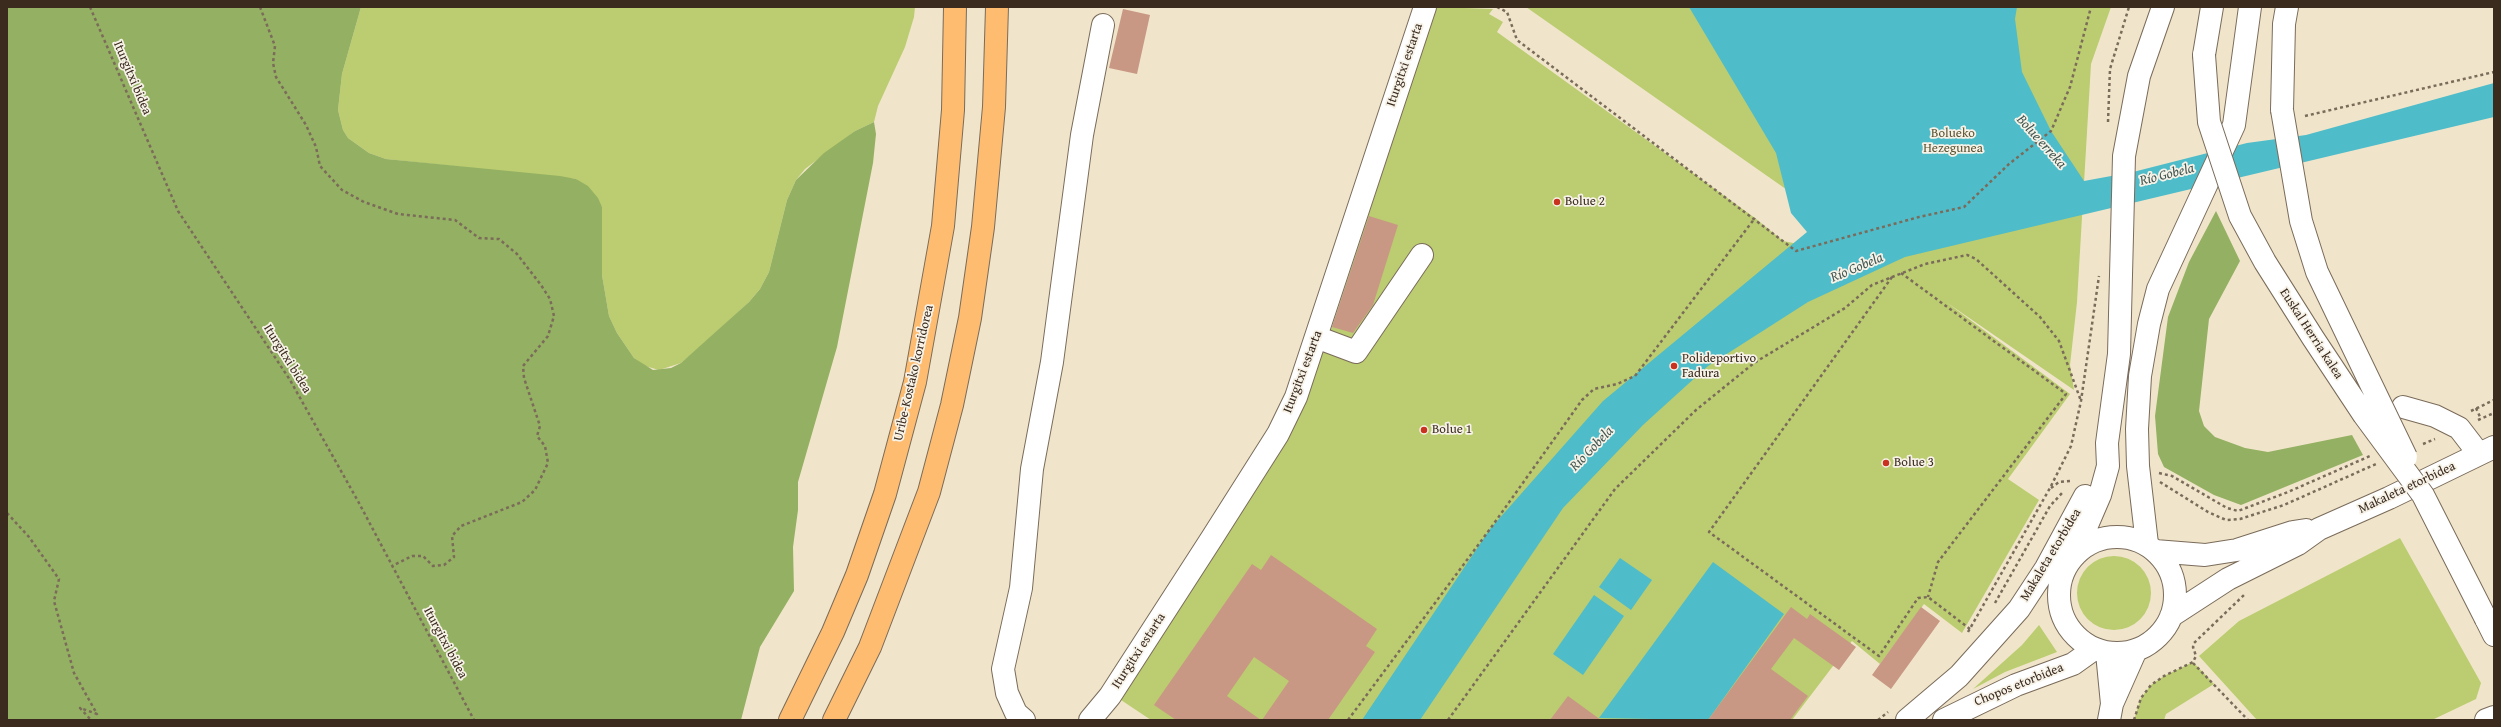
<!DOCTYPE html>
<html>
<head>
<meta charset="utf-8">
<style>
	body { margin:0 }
	#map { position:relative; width:2501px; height:727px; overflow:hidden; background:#f0e5ca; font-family:"Gentium Book Plus",serif }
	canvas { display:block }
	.frame { position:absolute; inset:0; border:8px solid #3b2a1e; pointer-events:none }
</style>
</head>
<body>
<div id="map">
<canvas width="2501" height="727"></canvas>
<div class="frame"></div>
</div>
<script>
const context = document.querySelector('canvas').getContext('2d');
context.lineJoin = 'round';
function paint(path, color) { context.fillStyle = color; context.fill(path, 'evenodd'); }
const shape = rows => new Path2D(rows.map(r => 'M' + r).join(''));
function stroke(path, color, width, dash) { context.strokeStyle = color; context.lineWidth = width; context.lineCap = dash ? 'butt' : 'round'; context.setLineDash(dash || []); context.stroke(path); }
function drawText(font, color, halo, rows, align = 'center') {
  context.font = font + ' "Gentium Book Plus",serif'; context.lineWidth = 3.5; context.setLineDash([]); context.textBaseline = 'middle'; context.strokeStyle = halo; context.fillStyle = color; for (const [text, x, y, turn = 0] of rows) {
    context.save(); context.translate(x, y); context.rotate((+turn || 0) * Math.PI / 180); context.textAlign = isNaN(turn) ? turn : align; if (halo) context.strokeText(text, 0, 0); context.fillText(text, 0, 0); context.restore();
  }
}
paint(shape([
	[361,7,915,7,914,17,905,47,878,106,874,122,855,131,805,169,796,180,787,200,769,272,760,289,749,302,700,347,681,363,659,370,645,366,634,358,617,333,609,316,602,275,602,207,576,179,386,159,369,153,348,138,343,130,338,110,342,74],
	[1436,7,1493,9,1489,14,1503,22,1497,32,1755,218,1783,241,1890,262,1526,7,2111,7,2091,64,2077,302,2070,365,2074,390,1946,302,2070,394,2008,479,2039,500,1962,633,1924,604,1880,664,1852,641,1792,720,1151,720,1118,698,1285,435,1332,327],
	[2400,538,2481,683,2476,699,2432,720,2257,720,2199,656,2239,621],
	'2077 593a37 37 0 1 1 74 0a37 37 0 1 1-74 0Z',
	[2039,625,2057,652,2005,672,1973,689,2022,645],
	[2193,662,2214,684,2166,714,2164,720,2134,720,2141,698,2151,685,2164,676]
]), '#bbcd70');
paint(shape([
	[7,7,361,7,342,74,338,110,343,130,348,138,369,153,386,159,560,176,576,179,588,186,598,198,602,207,602,275,609,316,617,333,634,358,653,370,671,368,681,363,749,302,760,289,769,272,787,200,796,180,824,153,855,131,874,122,876,134,873,163,837,347,798,482,798,510,793,547,794,591,760,647,741,720,7,720],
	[2216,211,2240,261,2209,319,2199,411,2204,426,2215,437,2245,448,2268,452,2352,435,2363,455,2241,505,2214,495,2164,467,2158,454,2155,416,2168,317,2189,262]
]), '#94b062');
paint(shape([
	[1689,7,2017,7,2015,19,2022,72,2051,131,2084,181,2133,172,2247,143,2306,135,2494,83,2494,117,1905,257,1808,302,1708,366,1643,425,1563,508,1420,720,1362,720,1490,529,1603,401,1807,232,1791,213,1776,153],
	[1620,558,1652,580,1631,610,1599,587],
	[1713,562,1784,614,1708,720,1599,718],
	[1594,595,1624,616,1583,675,1553,654]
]), '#4fbcca');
paint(shape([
	[1123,9,1150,15,1137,74,1109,68],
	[1369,216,1398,225,1373,305,1353,333,1332,327],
	[1271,555,1377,629,1366,646,1375,652,1328,720,1262,720,1289,681,1254,657,1227,696,1261,720,1176,720,1154,705,1252,564,1261,570],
	[1791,607,1807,619,1810,614,1856,647,1839,670,1794,638,1771,669,1808,696,1790,720,1708,720],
	[1921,607,1940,621,1891,689,1872,675],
	[1568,696,1601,720,1550,720]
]), '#c99884');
const minor = shape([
	[2204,55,2212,7],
	[2282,110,2284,24,2287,7],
	[1316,337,1356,352,1422,255],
	[2403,407,2435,416,2459,428,2479,454],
	'2059 595a58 58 0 1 1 116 0a58 58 0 1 1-116 0Z',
	[2147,544,2138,466,2137,429,2140,376,2149,324,2158,289,2234,125,2250,7],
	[2155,551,2205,555,2237,550,2293,532,2306,530],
	[2075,553,2100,495,2108,466,2107,443,2119,354,2124,156,2139,76,2163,7],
	[2171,616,2228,579,2298,544,2319,529,2389,498,2494,447],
	[2486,619,2494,635],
	[2107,653,2112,704],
	[1024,720,1016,713,1007,693,1003,669,1021,588,1032,469,1052,362,1082,135,1103,25],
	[1090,720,1110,696,1212,538,1278,434,1296,397,1425,7],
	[1907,720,1959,676,2019,609,2046,568,2085,496],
	[1944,720,2016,685,2073,664,2094,649],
	[2109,720,2112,704,2136,650],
	[2486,720,2494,717]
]);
const highway = shape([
	[790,720,833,632,857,575,885,494,915,382,943,226,953,110,955,7],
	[834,720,870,647,929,492,952,405,970,318,983,227,994,107,997,7]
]);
stroke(minor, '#7a6b5a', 24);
stroke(highway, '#7a6b5a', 24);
stroke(shape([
	[90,7,178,211,290,380,359,503,474,720],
	[260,7,275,46,273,63,276,77,306,125,316,147,320,166,342,190,364,202,398,214,455,220,479,238,499,239,517,254,541,285,550,299,554,316,548,336,523,366,524,378,540,426,537,436,545,446,548,463,535,490,522,502,461,526,452,536,454,557,444,565,433,566,423,556,412,556,392,566],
	[1497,7,1507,12,1517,40,1796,251,1919,217,1964,207,2009,164,2051,131,2070,87,2091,7],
	[2305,116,2494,72],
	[2108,122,2110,69,2129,7],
	[1901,273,2066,394,1938,562,1928,597],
	[1892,277,1709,532,1879,656,1918,598,1928,597,1970,629],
	[2476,408,2481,419],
	[2471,411,2494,400],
	[2478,420,2494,413],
	[2423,444,2435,439],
	[2159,473,2172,476,2227,508,2238,511,2288,492,2370,456],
	[2160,482,2208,512,2226,520,2240,519,2284,505,2376,464],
	[2051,488,2059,482,2070,481],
	[7,513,29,537,59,579,54,601,74,673,97,714,80,708,91,720],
	[1995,603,2050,506,2063,492],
	[1968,632,2050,488,2071,446,2081,401,2099,276],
	[2193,663,2248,720],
	[1348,720,1490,529,1582,400,1594,389,1617,384,1635,376,1755,218],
	[1448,720,1615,489,1696,410,1754,363,1845,308,1872,285,1925,264,1967,255,1976,259,2040,317,2059,341,2081,401],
	[1878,720,1888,712],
	[2134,720,2141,698,2151,685,2164,676,2193,662,2196,656,2193,647,2194,643,2244,595]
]), '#7a6b5a', 2.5, [3, 3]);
stroke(minor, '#fff', 22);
stroke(highway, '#febc70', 22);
const minorBridge = shape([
	[2204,55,2209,122,2240,216,2265,262,2313,338,2364,415,2423,495,2486,619],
	[2282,110,2301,221,2317,272,2406,457]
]);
stroke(minorBridge, '#7a6b5a', 24, []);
stroke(minorBridge, '#fff', 22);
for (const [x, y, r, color] of [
	[1557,202,4,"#c8321e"],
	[1674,366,4,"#c8321e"],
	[1424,430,4,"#c8321e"],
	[1886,463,4,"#c8321e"]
]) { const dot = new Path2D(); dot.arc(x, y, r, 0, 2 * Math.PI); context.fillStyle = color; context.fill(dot); stroke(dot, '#f7f3e8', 1.5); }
drawText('13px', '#3b2a1e', '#f7f3e8', [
	["Iturgitxi estarta",1405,65,-71],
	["Iturgitxi bidea",132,78,67],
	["Euskal Herria kalea",2311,334,57],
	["Iturgitxi bidea",287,359,58],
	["Iturgitxi estarta",1303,372,-69],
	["Uribe-Kostako korridorea",914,373,-77],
	["Makaleta etorbidea",2407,488,-25],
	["Makaleta etorbidea",2051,555,-59],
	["Iturgitxi bidea",445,643,62],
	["Iturgitxi estarta",1139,651,-57],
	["Chopos etorbidea",2019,685,-22]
]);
drawText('13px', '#5b5332', '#f7f3e8', [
	["Bolueko",1953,134],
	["Hezegunea",1953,149]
]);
drawText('13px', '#3b2a1e', '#f7f3e8', [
	["Bolue 2",1565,202],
	["Polideportivo",1682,359],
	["Fadura",1682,374],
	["Bolue 1",1432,430],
	["Bolue 3",1894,463]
], 'left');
drawText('italic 14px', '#415652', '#f7f3e8', [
	["Bolue erreka",2041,142,48],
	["Río Gobela",2167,175,-14],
	["Río Gobela",1857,268,-23],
	["Río Gobela",1592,449,-46]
]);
</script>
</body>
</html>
